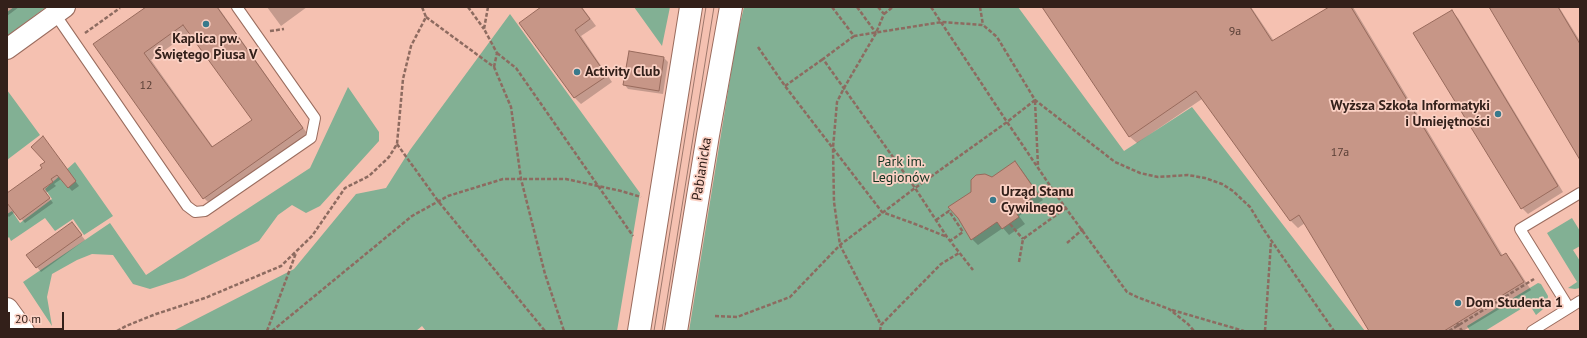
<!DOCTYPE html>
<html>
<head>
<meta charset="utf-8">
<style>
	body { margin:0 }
	#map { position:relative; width:1587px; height:338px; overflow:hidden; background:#f5c1b1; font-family:"PT Sans",sans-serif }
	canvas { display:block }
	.frame { position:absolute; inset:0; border:8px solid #33201a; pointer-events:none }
	.scale { position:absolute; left:8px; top:312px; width:56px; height:18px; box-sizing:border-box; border:2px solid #33201a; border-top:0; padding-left:5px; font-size:12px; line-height:14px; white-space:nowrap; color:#33201a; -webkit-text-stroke:3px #fbd1c4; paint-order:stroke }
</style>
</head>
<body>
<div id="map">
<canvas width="1587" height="338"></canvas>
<div class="frame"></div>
<div class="scale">20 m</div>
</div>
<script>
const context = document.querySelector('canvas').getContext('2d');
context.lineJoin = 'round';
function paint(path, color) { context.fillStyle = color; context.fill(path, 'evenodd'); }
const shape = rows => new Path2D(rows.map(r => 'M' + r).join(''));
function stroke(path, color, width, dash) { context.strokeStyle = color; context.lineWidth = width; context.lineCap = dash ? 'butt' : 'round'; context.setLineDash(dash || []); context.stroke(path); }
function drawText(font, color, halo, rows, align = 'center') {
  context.font = font + ' "PT Sans",sans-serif'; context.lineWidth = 3.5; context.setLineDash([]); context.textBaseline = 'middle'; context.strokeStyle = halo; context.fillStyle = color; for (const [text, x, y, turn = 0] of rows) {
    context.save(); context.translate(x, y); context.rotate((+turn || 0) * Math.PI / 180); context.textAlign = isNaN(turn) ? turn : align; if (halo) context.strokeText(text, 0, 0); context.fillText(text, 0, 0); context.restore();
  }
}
paint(shape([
	[14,7,44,7,45,8,7,36,7,12],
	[634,7,670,7,662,46],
	[744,7,1018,7,1124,151,1192,107,1365,331,689,331,737,36],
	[510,14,640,193,617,331,426,331,422,326,416,331,173,331,294,269,356,194,386,188,410,150],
	[348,87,379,132,379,141,320,206,306,213,292,205,278,215,259,241,184,278,150,289,133,284,113,255,92,254,77,260,52,274,47,297,52,326,23,282,110,223,146,275,310,168],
	[7,90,40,135,7,160],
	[75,162,113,216,84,235,73,219,55,231,45,218,11,241,9,237,7,239,7,214,12,211,20,223,52,199,45,189],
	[1572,218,1580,231,1580,246,1573,250,1580,261,1580,288,1575,289,1568,288,1577,282,1547,233],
	[1538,283,1541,284,1548,296,1547,304,1542,310,1536,315,1529,304,1485,331,1470,331,1467,326]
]), '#82b094');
paint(shape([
	[7,7,19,7,7,16],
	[147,7,218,7,309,136,211,205,204,198,95,45],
	[190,32,254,120,213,147,151,60],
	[267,7,307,7,281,26],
	[543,7,582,7,596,26,581,36,612,82,581,104,575,98,520,23],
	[1043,7,1251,7,1274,41,1331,7,1353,7,1503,256,1506,254,1513,262,1531,290,1463,331,1371,331,1305,223,1298,228,1291,221,1202,99,1137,143,1129,136],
	[1490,7,1559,7,1580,41,1580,158],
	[1452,12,1458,18,1563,192,1528,214,1522,208],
	[630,52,664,58,668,62,663,94,628,89,624,84],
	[43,138,79,186,72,191,61,179,54,184,56,186,46,193,53,203,25,223,15,212,9,217,7,215,7,194,43,168,46,162],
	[1015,163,1021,169,1043,200,1019,216,1025,224,1009,235,1003,228,978,245,972,239,992,179],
	[72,223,85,240,41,272,28,256]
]), '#0003');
const building = shape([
	[146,7,217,7,303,128,203,199,93,44,146,7],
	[183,25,252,120,212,147,144,53,183,25],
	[541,7,581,7,590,19,575,30,607,76,574,98,519,23,541,7],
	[1042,7,1250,7,1272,41,1329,7,1351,7,1501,256,1506,253,1524,282,1444,331,1369,331,1299,215,1290,221,1196,91,1129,137,1042,7],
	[1489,7,1558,7,1580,44,1580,160,1489,7],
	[1452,10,1558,186,1521,209,1413,33,1452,10],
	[629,51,664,57,659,91,623,85,629,51],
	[43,136,76,181,68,188,57,175,51,179,53,182,43,189,50,198,20,220,7,203,7,193,42,168,40,165,45,162,31,147,43,136],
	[1015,161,1038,194,1014,210,1019,217,1002,229,997,222,971,240,958,218,948,207,971,192,971,180,976,175,985,174,992,177,1015,161],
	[72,222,82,235,36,268,26,255,72,222]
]);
paint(building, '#c79687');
stroke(building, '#986a5c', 1);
const lane = shape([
	[55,14,187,206,195,212,205,211,311,138,315,118,237,7],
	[1580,193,1520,229,1569,308,1580,301],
	[1532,331,1569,308]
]);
const street = shape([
	[7,49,65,7]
]);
const secondary = shape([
	[7,309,23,331],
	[639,331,691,7],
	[676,331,708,135,731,7]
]);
stroke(lane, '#9a6c5e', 12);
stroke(street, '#9a6c5e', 22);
stroke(secondary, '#9a6c5e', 24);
stroke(shape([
	[468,7,484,29],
	[488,7,484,29,497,53,494,67],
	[832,7,854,36,942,22,983,25,997,37,1035,100,1115,162,1140,173,1158,177,1188,175,1205,178,1222,184,1233,191,1250,207,1264,230,1334,331],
	[857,7,876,33],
	[878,7,884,14,876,33,844,88,837,102,833,148,834,202,840,245,881,325],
	[980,7,983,25],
	[884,14,893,7],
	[426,17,494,67,511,107,521,179,545,274,564,331],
	[270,31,284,29],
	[85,33,120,8],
	[854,36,823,59,915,188,1007,122,931,7],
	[758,47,785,86,882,212,915,224,947,237],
	[497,53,516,68,633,236],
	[785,86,823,59],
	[1035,100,1007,122,1057,196,1127,292,1137,297,1169,309,1188,324,1194,331],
	[1035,101,1038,166],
	[397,144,438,201,545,331],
	[936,220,949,211,963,232,950,241],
	[1010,224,1023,239],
	[1067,243,1083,229],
	[1019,262,1023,239,1066,208],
	[1172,310,1244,331],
	[715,316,737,317,790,297,840,245,915,188,947,237,973,270],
	[1457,323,1462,331],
	[117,331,126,326,156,314,205,298,281,266,312,236,345,188,369,176,389,157,397,144,403,79,411,46,426,17,422,7],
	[267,331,296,253],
	[272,331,412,216,448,196,503,179,566,179,621,191,641,197],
	[880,331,881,325,941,264,959,253],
	[1265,331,1271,242],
	[1449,331,1534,279]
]), '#8d6b60', 2.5, [4, 2]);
stroke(lane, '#fff', 10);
stroke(street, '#fff', 20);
stroke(secondary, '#fff', 22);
stroke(shape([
	[654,331,706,7],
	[662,331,714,7]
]), '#9d786c', 1);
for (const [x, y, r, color] of [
	[206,24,4,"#387a8c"],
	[577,72,4,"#387a8c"],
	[1498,114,4,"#387a8c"],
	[993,200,4,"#387a8c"],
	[1458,303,4,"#387a8c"]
]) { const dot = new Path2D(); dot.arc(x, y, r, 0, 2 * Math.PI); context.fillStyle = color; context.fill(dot); stroke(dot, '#fbd1c4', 1.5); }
drawText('12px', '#583e35', null, [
	["9a",1235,32],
	["12",146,86],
	["17a",1340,153]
]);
drawText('bold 14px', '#33201a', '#fbd1c4', [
	["Kaplica pw.",206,39,"center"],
	["Świętego Piusa V",206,55,"center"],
	["Activity Club",585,72],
	["Wyższa Szkoła Informatyki",1490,106,"right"],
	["i Umiejętności",1490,122,"right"],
	["Urząd Stanu",1001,192],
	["Cywilnego",1001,208],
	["Dom Studenta 1",1466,303]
], 'left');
drawText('14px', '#133422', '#fbd1c4', [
	["Park im.",901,162],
	["Legionów",901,178]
]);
drawText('14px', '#33201a', '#fbd1c4', [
	["Pabianicka",702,169,-81]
]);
</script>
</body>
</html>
